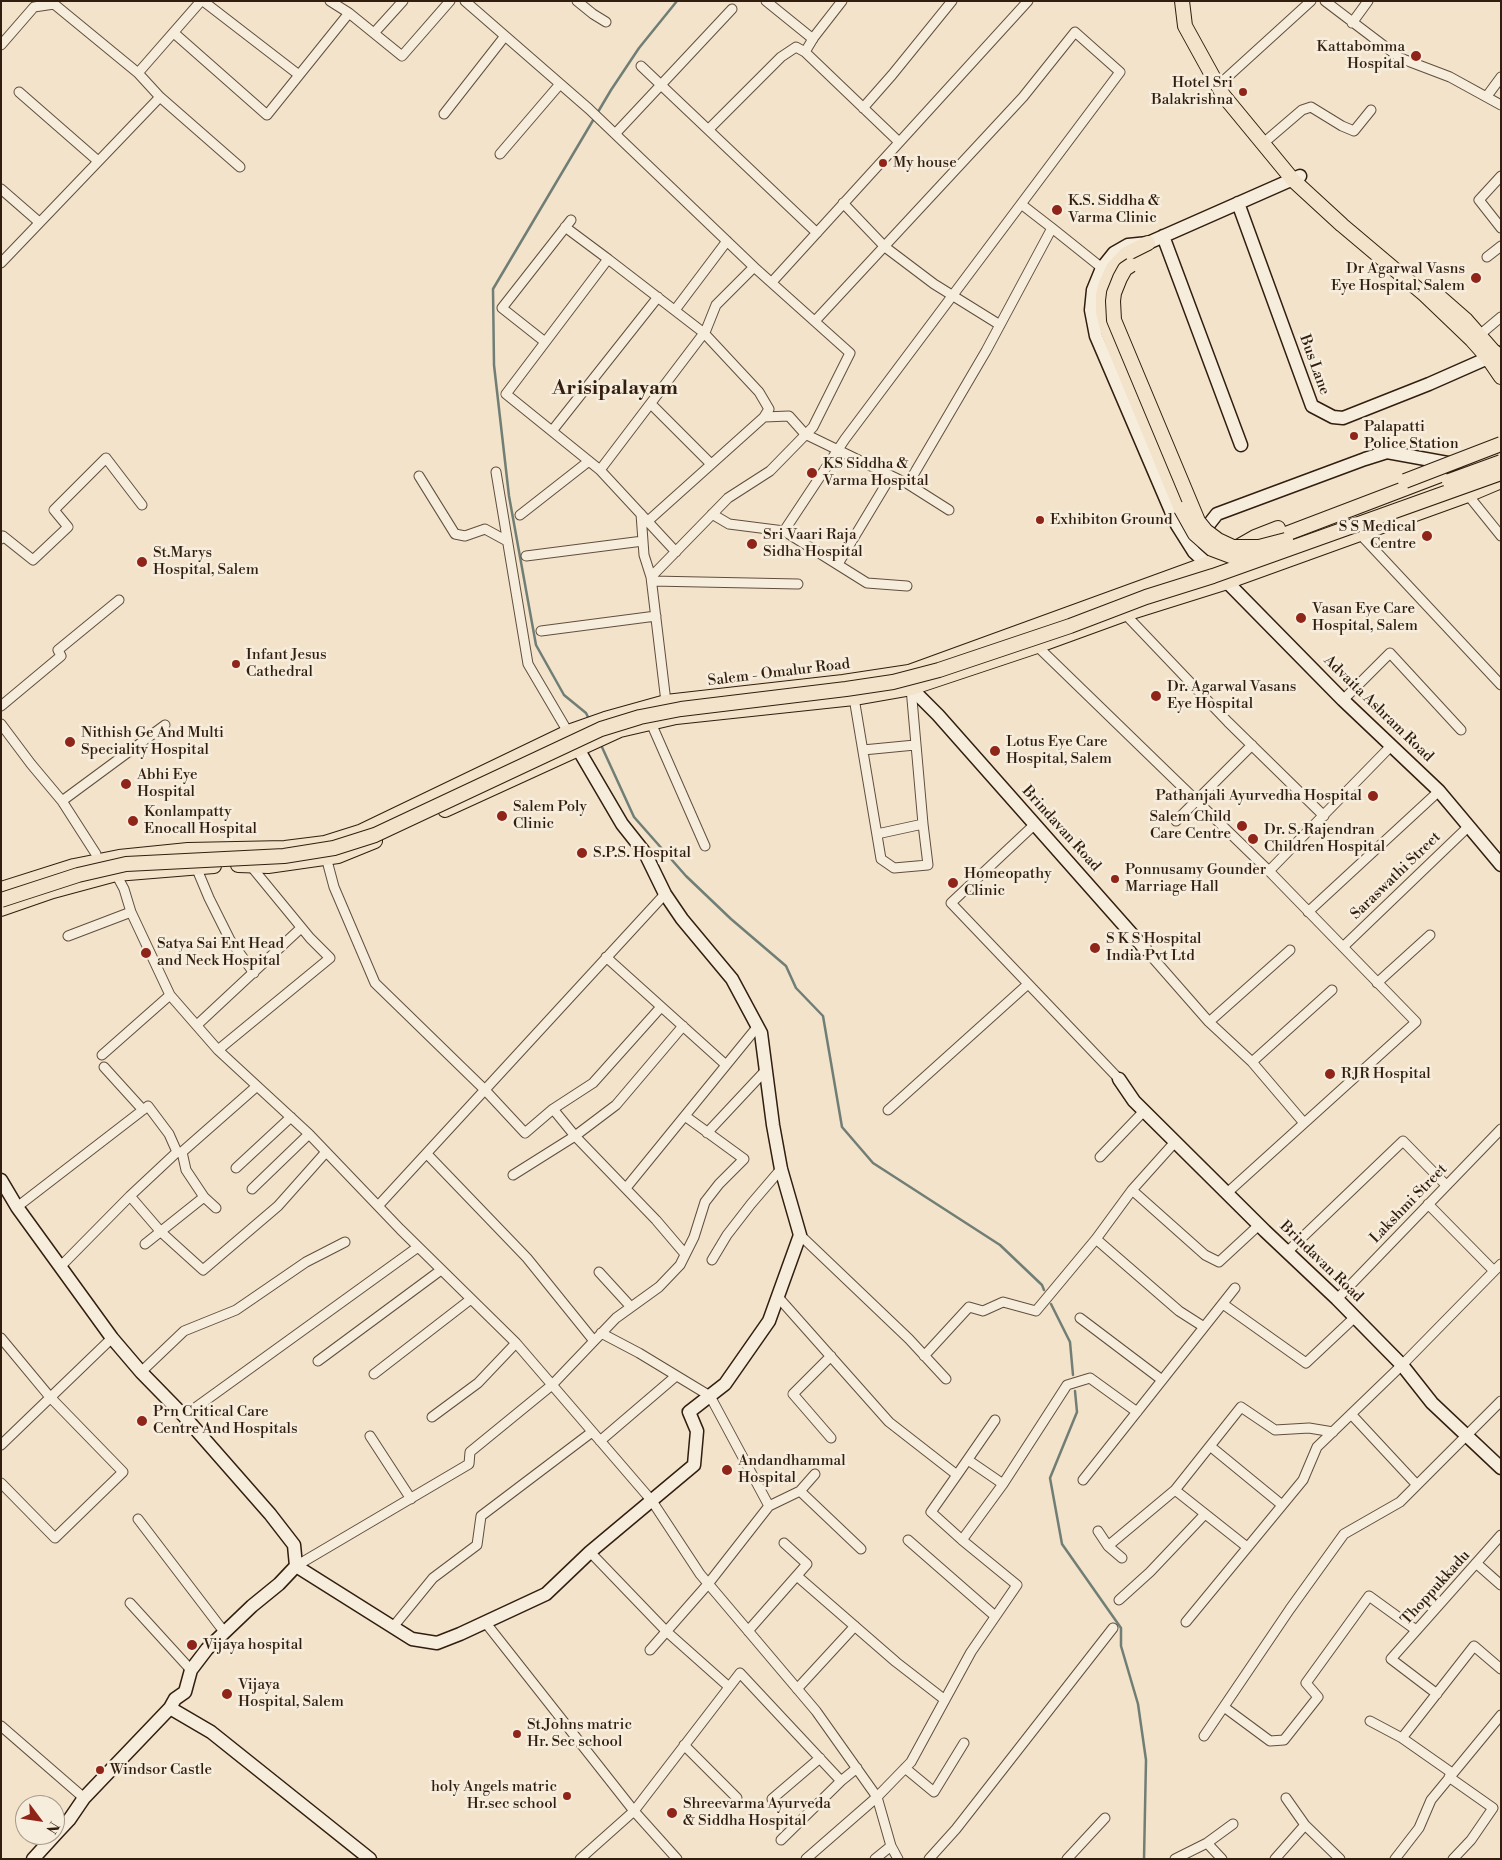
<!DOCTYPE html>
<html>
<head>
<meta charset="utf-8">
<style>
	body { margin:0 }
	#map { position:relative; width:1502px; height:1860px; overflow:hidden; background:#f2e3ca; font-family:"Libre Bodoni",serif }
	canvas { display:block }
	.frame { position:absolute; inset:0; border:2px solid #311e0f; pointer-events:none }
	.north { position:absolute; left:15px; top:1795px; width:50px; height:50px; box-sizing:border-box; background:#f7eddd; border:1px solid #a89a8b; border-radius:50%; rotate:121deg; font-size:14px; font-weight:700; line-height:20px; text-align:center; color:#311e0f }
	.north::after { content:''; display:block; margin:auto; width:18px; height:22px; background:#8f2418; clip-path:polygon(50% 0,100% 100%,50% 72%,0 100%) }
</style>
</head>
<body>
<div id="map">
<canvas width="1502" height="1860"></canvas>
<div class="frame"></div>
<div class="north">N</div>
</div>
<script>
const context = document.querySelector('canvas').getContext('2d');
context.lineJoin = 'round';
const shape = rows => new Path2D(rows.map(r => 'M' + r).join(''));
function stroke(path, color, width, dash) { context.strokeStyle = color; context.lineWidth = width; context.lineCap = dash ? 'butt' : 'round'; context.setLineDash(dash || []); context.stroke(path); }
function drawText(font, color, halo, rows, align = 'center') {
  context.font = font + ' "Libre Bodoni",serif'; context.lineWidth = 5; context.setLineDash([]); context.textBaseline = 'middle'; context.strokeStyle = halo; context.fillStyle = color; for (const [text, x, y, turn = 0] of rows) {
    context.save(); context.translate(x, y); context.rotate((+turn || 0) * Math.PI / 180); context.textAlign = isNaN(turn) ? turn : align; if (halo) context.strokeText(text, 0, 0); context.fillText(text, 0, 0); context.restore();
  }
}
stroke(shape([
	[589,719,586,713,564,695,536,645,509,496,494,365,493,289,611,90,639,48,677,1],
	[601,745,634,817,686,876,731,919,786,966,796,988,823,1016,842,1127,873,1163,1000,1245,1042,1285,1044,1290],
	[1051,1304,1070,1342,1073,1375],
	[1075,1391,1077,1412,1050,1478,1062,1544,1121,1628,1121,1646,1138,1704,1146,1760,1144,1859]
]), '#717e76', 2.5);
const street = shape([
	[203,1,299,75],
	[330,1,349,13,402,56,450,1],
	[465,1,589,109,754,267,850,353,813,427,770,471,728,498,651,577,666,702],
	[577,1,593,14,606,22],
	[766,1,813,39],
	[842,1,814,37,805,52,899,142],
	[1325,1,1400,58,1450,77,1501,105],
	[1352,23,1368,1],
	[174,33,267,115,349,13],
	[374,33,403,1],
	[1,45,34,7,54,4,138,73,160,97,240,167],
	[641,66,817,233],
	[138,73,201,1],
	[1222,82,1311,1],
	[19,92,98,161],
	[1487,96,1501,77],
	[863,108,892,75,952,1],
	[444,114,505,36],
	[709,129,781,57,796,47,805,52],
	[615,134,732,9],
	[1267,140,1302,110,1311,107,1342,126,1354,131,1371,110],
	[500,154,560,84],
	[1501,176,1479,200,1501,228],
	[1,189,39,222],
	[843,203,885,247,934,284,1000,325],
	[1021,204,1052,228],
	[565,227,608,259],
	[1487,257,1501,246],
	[1,263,160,97],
	[754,267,716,305,706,330,704,333,600,470,506,394,608,259,704,333,759,392,769,409,764,417,789,416,805,434,908,484,986,351,1052,228,1102,268],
	[772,282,1028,1],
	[675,310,727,241],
	[1476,338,1501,317],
	[545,342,502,308,571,220],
	[651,404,711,464],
	[552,431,658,297],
	[600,470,676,552],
	[496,472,528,664,568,732],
	[419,476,455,534,465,536,485,529,507,541],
	[908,484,949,510],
	[1468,495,1501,536],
	[641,514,644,555,651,577],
	[712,514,729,524,784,531,867,583,907,586],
	[520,515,589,461],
	[648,521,764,417],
	[784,531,845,439,1120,72,1075,32,1023,97,815,321],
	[1359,533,1501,685],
	[1,539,3,536,33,560,68,527,54,510,106,458,142,505],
	[526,556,643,541],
	[838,564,891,476],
	[652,581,798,584],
	[1125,614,1228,722,1324,816],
	[541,631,656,616],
	[1037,646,1269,871,1416,1022,1227,1193],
	[854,698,881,859,894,868,928,865,923,824],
	[1343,700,1390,653,1461,730],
	[1,706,61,656,58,650,119,600],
	[651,723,705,846],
	[1,724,31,764,62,801,96,854],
	[863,750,915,745],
	[62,801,165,725],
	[1176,821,1252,745],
	[1034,825,951,903,1119,1079],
	[877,834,923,824,911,688],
	[326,857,334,887,375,983,485,1090,525,1133,553,1109,593,1083,661,1007],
	[196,867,209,898,230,940,254,973],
	[1269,871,1391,746],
	[116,874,124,889,131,912,170,995,218,1050,309,1134,400,1229,516,1343,652,1501,700,1574,816,1711,877,1797,891,1846,898,1859],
	[1308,912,1439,791],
	[68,936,131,912],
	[1343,947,1469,826],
	[1145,949,1209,1022,1252,1062,1304,1123],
	[606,957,726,1065],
	[1377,983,1430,935],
	[1209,1022,1290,950],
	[197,1025,301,928],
	[218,1050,330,958,310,938,250,865],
	[102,1055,170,995],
	[1252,1062,1332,990],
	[104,1067,143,1110],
	[553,1109,575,1136,656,1220,685,1254],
	[888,1110,1028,984],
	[707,1133,765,1071],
	[182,1152,186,1170,204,1197,216,1208],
	[427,1154,527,1258,594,1341],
	[1100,1157,1144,1111],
	[236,1168,291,1117],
	[513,1175,575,1136,616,1105,683,1026],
	[626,1188,758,1026],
	[252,1189,309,1134],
	[1132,1190,1205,1255,1219,1262,1259,1225],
	[130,1196,161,1232,203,1270,278,1206,326,1152],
	[1428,1204,1494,1271],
	[378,1206,665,894],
	[17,1207,148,1106,169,1134,177,1152],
	[800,1235,909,1339,946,1379],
	[1096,1239,1179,1311,1204,1327],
	[145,1244,204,1197],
	[1287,1252,1403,1141,1446,1185],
	[712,1260,727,1235,751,1204,781,1169],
	[61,1266,130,1196,177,1152,182,1152,257,1086],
	[599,1272,631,1307],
	[778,1297,889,1422,957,1475,931,1512,962,1540,1017,1585,971,1652,911,1762,877,1797,806,1859],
	[1337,1299,1501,1129],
	[1223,1304,1306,1363,1355,1317],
	[1080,1318,1162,1380],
	[601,1333,639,1353,710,1396,769,1506,708,1584,650,1650],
	[1,1338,50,1397,123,1472,55,1538,1,1483],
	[831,1356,793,1394,831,1438],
	[924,1356,969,1307,983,1311,1003,1302,1036,1311,1096,1239,1132,1190,1175,1142],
	[318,1361,441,1270],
	[141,1372,184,1331,236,1310,306,1262,345,1242],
	[374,1374,471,1299],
	[1351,1414,1417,1485],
	[184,1416,418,1247],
	[432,1417,478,1383,516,1343],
	[370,1436,411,1499],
	[600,1441,676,1376],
	[1,1445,112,1338],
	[1210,1446,1282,1505],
	[968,1460,1003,1484],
	[957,1475,995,1420],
	[1083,1480,1235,1288],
	[800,1491,861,1549],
	[769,1506,800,1491,815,1474],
	[138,1519,225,1633],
	[1098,1531,1108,1546,1122,1558],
	[908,1540,995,1616],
	[962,1540,1003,1484,1067,1385,1090,1378,1137,1412],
	[1108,1546,1175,1490],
	[1247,1547,1175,1490,1241,1407,1275,1430,1309,1428,1333,1432],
	[590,1552,666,1631,729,1687],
	[1476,1563,1501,1585],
	[296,1566,469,1464,470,1452,552,1385,616,1318,659,1287,680,1265,694,1237,705,1202,719,1184,744,1159,685,1116],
	[797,1576,896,1662,945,1700],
	[1119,1600,1150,1572,1205,1514],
	[130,1603,191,1670],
	[485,1622,634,1811,580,1859],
	[1186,1622,1303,1480,1317,1447,1402,1365,1501,1264],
	[393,1627,433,1578,477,1545,481,1516,592,1432],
	[748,1631,807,1564,784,1543],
	[797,1689,855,1626],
	[1437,1694,1391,1659,1501,1535],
	[1224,1707,1270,1741,1284,1740,1318,1697,1306,1683,1369,1596,1416,1630],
	[1370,1721,1402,1738,1452,1773],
	[1,1726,84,1798],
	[1204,1736,1290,1609,1344,1534,1400,1502,1501,1401],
	[1402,1738,1474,1646,1501,1669],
	[684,1745,737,1798],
	[905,1768,934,1792,964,1743],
	[1449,1777,1493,1808,1471,1840,1453,1859],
	[1286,1798,1305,1825,1340,1859],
	[772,1799,820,1758],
	[781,1840,841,1781],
	[1207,1843,1222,1859],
	[677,1859,634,1811,740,1673,841,1781,857,1768],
	[875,1859,891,1846],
	[929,1859,956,1829,1113,1628],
	[1067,1859,1105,1818],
	[1175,1859,1207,1843,1233,1824],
	[1275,1859,1305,1825],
	[1395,1859,1419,1828,1431,1800,1501,1715]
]);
const secondary = shape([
	[1300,176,1148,243,1128,245,1114,253,1102,268,1093,290,1091,310,1096,336,1177,525,1194,552,1227,582,1343,700,1439,791,1501,865],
	[1238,203,1312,406,1333,417,1343,418,1429,384,1488,358,1496,352],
	[1163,236,1241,445],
	[1199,537,1217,514,1365,459,1387,452,1453,464],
	[911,688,938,715,1145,949],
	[1119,1079,1134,1101,1265,1231,1337,1299,1402,1365,1432,1403,1501,1468],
	[1,1180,17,1207,112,1338,141,1372,184,1416,270,1514,294,1545,296,1566,279,1584,252,1606,207,1649,191,1670,185,1692,175,1699,170,1708,84,1798,69,1820,55,1835],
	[296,1566,412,1639,437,1643,460,1634,546,1594,590,1552,694,1465,697,1431,689,1412,725,1384,769,1321,800,1235,781,1169,773,1125,761,1033,732,979,682,919,665,894,645,853,622,824,574,742],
	[170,1708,211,1732,370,1859],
	[33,1859,55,1835]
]);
const primary = shape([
	[1182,1,1185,26,1223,95,1293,180,1342,225,1425,295,1472,340,1488,358,1501,377],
	[1148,243,1126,254,1113,268,1105,286,1103,295,1103,312,1108,332,1181,509],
	[1434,292,1466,320,1501,360],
	[1270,540,1501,452],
	[1234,549,1255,537,1278,528],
	[445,810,620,730,676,717,854,698,911,688,1037,646,1125,614,1227,582,1468,495,1501,481],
	[238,865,268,866,338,856,375,841],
	[1,889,74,866,119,857,188,850,285,848,325,843,360,832,568,732,605,719,666,702,843,682,909,672,1236,553],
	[1,909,53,891,116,874,214,866]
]);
stroke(street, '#614f3e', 11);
stroke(secondary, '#311e0f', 15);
stroke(primary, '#311e0f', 16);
stroke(street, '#f7eddd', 9);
stroke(secondary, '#f7eddd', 12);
stroke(primary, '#f2e3ca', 14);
const primaryBridge = shape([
	[1131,265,1125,269,1120,278,1114,293,1113,301,1114,320,1198,521,1206,531,1218,540,1233,547,1259,547,1286,540],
	[1405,481,1501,444],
	[1449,481,1501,462],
	[1181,509,1195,534,1212,549,1236,558,1255,558],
	[1,900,78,875,126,864,284,856,334,848,375,835,601,729,640,717,681,709,846,689,893,682,939,670,1070,626,1146,597,1213,576,1501,473]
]);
stroke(primaryBridge, '#311e0f', 16, []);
stroke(primaryBridge, '#f2e3ca', 14);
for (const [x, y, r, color] of [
	[1416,56,6,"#8f2418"],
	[1243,92,5,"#8f2418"],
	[883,163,5,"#8f2418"],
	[1057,210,6,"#8f2418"],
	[1476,278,6,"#8f2418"],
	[1354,436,5,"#8f2418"],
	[812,473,6,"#8f2418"],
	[1040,520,5,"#8f2418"],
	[1427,536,6,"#8f2418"],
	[752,544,6,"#8f2418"],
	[142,562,6,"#8f2418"],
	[1301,618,6,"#8f2418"],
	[236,664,5,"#8f2418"],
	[1156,696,6,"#8f2418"],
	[70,742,6,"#8f2418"],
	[995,751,6,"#8f2418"],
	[126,784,6,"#8f2418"],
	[1373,796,6,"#8f2418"],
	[502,816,6,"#8f2418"],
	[133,821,6,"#8f2418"],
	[1242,826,6,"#8f2418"],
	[1253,839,6,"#8f2418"],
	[582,853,6,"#8f2418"],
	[1115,879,5,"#8f2418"],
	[953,883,6,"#8f2418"],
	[1095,948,6,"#8f2418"],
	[146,953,6,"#8f2418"],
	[1330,1074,6,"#8f2418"],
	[142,1421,6,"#8f2418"],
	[727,1470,6,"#8f2418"],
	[192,1645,6,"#8f2418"],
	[227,1694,6,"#8f2418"],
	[517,1734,5,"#8f2418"],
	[100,1770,5,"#8f2418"],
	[567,1796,5,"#8f2418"],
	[672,1813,6,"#8f2418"]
]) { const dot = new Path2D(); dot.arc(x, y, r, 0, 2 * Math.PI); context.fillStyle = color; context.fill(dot); stroke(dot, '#f7eddd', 2); }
drawText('15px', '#311e0f', '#f7eddd', [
	["Kattabomma",1405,47,"right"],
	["Hospital",1405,64,"right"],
	["Hotel Sri",1233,83,"right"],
	["Balakrishna",1233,100,"right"],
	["My house",893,163],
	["K.S. Siddha &",1068,201],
	["Varma Clinic",1068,218],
	["Dr Agarwal Vasns",1465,269,"right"],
	["Eye Hospital, Salem",1465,286,"right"],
	["Palapatti",1364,427],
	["Police Station",1364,444],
	["KS Siddha &",823,464],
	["Varma Hospital",823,481],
	["Exhibiton Ground",1050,520],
	["S S Medical",1416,527,"right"],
	["Centre",1416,544,"right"],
	["Sri Vaari Raja",763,535],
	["Sidha Hospital",763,552],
	["St.Marys",153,553],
	["Hospital, Salem",153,570],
	["Vasan Eye Care",1312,609],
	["Hospital, Salem",1312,626],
	["Infant Jesus",246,655],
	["Cathedral",246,672],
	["Dr. Agarwal Vasans",1167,687],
	["Eye Hospital",1167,704],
	["Nithish Ge And Multi",81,733],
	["Speciality Hospital",81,750],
	["Lotus Eye Care",1006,742],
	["Hospital, Salem",1006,759],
	["Abhi Eye",137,775],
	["Hospital",137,792],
	["Pathanjali Ayurvedha Hospital",1362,796,"right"],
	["Salem Poly",513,807],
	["Clinic",513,824],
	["Konlampatty",144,812],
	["Enocall Hospital",144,829],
	["Salem Child",1231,817,"right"],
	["Care Centre",1231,834,"right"],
	["Dr. S. Rajendran",1264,830],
	["Children Hospital",1264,847],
	["S.P.S. Hospital",593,853],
	["Ponnusamy Gounder",1125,870],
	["Marriage Hall",1125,887],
	["Homeopathy",964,874],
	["Clinic",964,891],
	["S K S Hospital",1106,939],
	["India Pvt Ltd",1106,956],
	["Satya Sai Ent Head",157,944],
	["and Neck Hospital",157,961],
	["RJR Hospital",1341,1074],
	["Prn Critical Care",153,1412],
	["Centre And Hospitals",153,1429],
	["Andandhammal",738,1461],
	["Hospital",738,1478],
	["Vijaya hospital",203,1645],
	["Vijaya",238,1685],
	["Hospital, Salem",238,1702],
	["St.Johns matric",527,1725],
	["Hr. Sec school",527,1742],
	["Windsor Castle",110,1770],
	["holy Angels matric",557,1787,"right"],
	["Hr.sec school",557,1804,"right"],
	["Shreevarma Ayurveda",683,1804],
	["& Siddha Hospital",683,1821]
], 'left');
drawText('15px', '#311e0f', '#f7eddd', [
	["Bus Lane",1314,365,70],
	["Salem - Omalur Road",779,673,-7],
	["Advaita Ashram Road",1378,709,44],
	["Brindavan Road",1061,829,48],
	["Saraswathi Street",1396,876,-44],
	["Lakshmi Street",1409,1204,-46],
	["Brindavan Road",1321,1262,44],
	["Thoppukkadu",1436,1588,-48]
]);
drawText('bold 20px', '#311e0f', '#f7eddd', [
	["Arisipalayam",615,389]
]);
</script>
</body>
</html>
